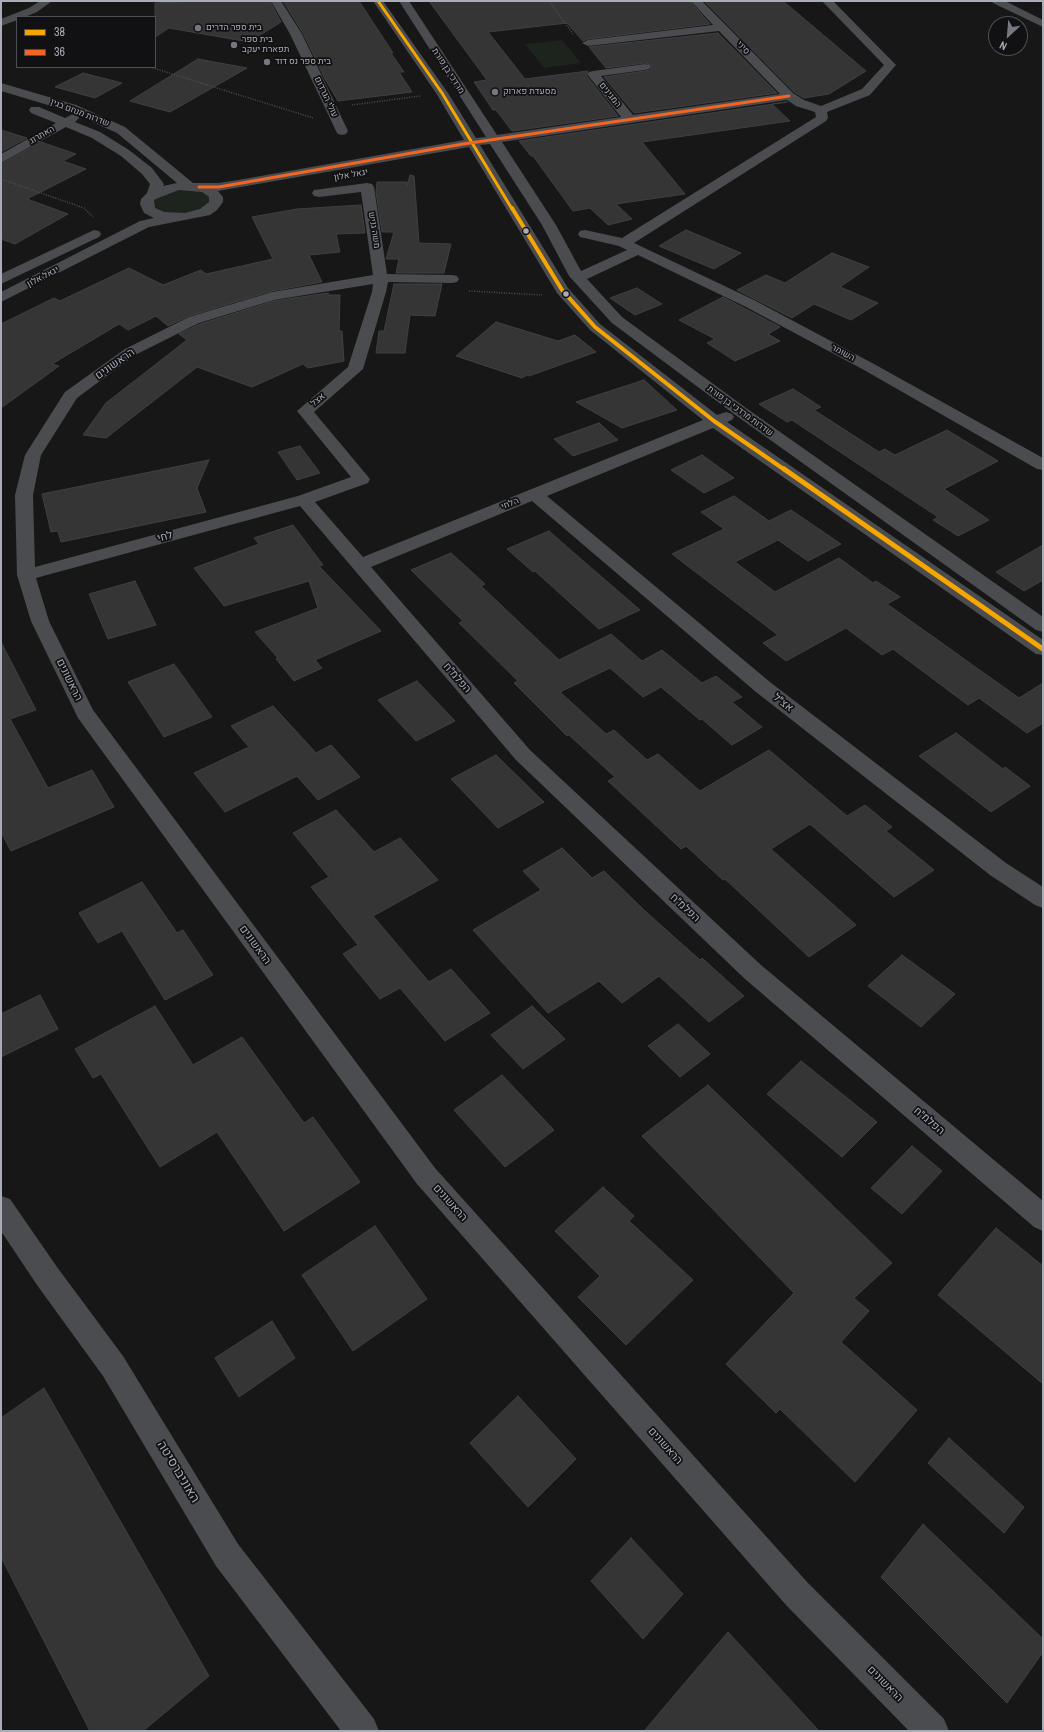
<!DOCTYPE html>
<html>
<head>
<meta charset="utf-8">
<style>
	body { margin:0 }
	#map { position:relative; width:1044px; height:1732px; overflow:hidden; background:#171717; font-family:"Archivo Narrow",sans-serif }
	canvas { display:block }
	.frame { position:absolute; inset:0; border:2px solid #a8adb8; pointer-events:none }
	.legend { position:absolute; left:16px; top:16px; width:140px; height:52px; box-sizing:border-box; background:#111113; border:1px solid #4d4f55; margin:0; padding:5px 7px; list-style:none; font-size:12px; color:#a8adb8 }
	.legend li { display:flex; align-items:center; gap:8px; height:20px }
	.legend b { width:20px; border:1px solid #4d4f55 }
	.north { position:absolute; left:988px; top:16px; width:40px; height:40px; box-sizing:border-box; background:#111113; border:1px solid #4d4f55; border-radius:50%; rotate:206deg; font-size:11px; font-weight:700; line-height:16px; text-align:center; color:#a8adb8 }
	.north::after { content:''; display:block; margin:auto; width:14px; height:18px; background:#757880; clip-path:polygon(50% 0,100% 100%,50% 72%,0 100%) }
</style>
</head>
<body>
<div id="map">
<canvas width="1044" height="1732"></canvas>
<div class="frame"></div>
<ul class="legend">
<li><b style="height:5px;background:#f7a600"></b>38</li>
<li><b style="height:5px;background:#f26522"></b>36</li>
</ul>
<div class="north">N</div>
</div>
<script>
const context = document.querySelector('canvas').getContext('2d');
context.lineJoin = 'round';
function paint(path, color) { context.fillStyle = color; context.fill(path, 'evenodd'); }
const shape = rows => new Path2D(rows.map(r => 'M' + r).join(''));
function stroke(path, color, width, dash) { context.strokeStyle = color; context.lineWidth = width; context.lineCap = dash ? 'butt' : 'round'; context.setLineDash(dash || []); context.stroke(path); }
function drawText(font, color, halo, rows, align = 'center') {
  context.font = font + ' "Archivo Narrow",Heebo,sans-serif'; context.lineWidth = 3.5; context.setLineDash([]); context.textBaseline = 'middle'; context.strokeStyle = halo; context.fillStyle = color; for (const [text, x, y, turn = 0] of rows) {
    context.save(); context.translate(x, y); context.rotate((+turn || 0) * Math.PI / 180); context.textAlign = isNaN(turn) ? turn : align; if (halo) context.strokeText(text, 0, 0); context.fillText(text, 0, 0); context.restore();
  }
}
paint(shape([
	[562,40,581,63,544,68,525,44],
	[176,189,200,191,209,196,210,200,205,208,192,213,167,214,155,209,153,201,156,197]
]), '#1d241e');
const building = shape([
	[195,1,270,1,281,22,249,42,169,28,155,37,155,3,195,1],
	[283,1,359,1,393,53,391,53,404,72,399,72,412,92,338,101,325,79,303,33,283,1],
	[429,1,690,1,710,24,588,39,583,41,567,23,488,32,525,79,588,71,586,75,618,116,512,131,496,110,493,110,474,82,487,80,429,1],
	[704,1,783,1,866,71,829,94,804,98,794,92,704,1],
	[718,33,777,93,634,113,604,77,645,71,650,70,652,66,645,63,606,68,589,47,718,33],
	[198,59,247,68,170,112,130,101,198,59],
	[83,73,122,83,95,98,55,87,83,73],
	[787,102,772,104,790,121,642,142,685,194,616,204,632,219,608,225,590,208,573,211,533,156,531,156,519,141,787,102],
	[1,130,27,138,1,152,1,130],
	[41,142,76,154,63,161,86,169,27,199,68,214,15,244,1,239,1,164,41,142],
	[410,175,414,176,419,243,451,244,444,273,396,273,399,259,386,259,394,232,382,232,376,192,377,182,407,182,407,186,410,175],
	[361,205,365,233,336,234,340,252,309,255,322,282,272,291,189,316,168,326,156,316,128,330,119,324,52,364,59,366,1,408,1,324,54,298,60,301,129,268,163,285,201,270,206,274,273,259,252,217,297,209,361,205],
	[686,230,741,253,714,269,659,246,686,230],
	[832,253,869,267,840,287,878,303,851,320,814,304,792,318,737,290,766,275,785,283,832,253],
	[394,284,442,284,435,316,410,315,405,353,376,353,379,331,384,331,394,284],
	[637,288,662,304,635,315,610,298,637,288],
	[328,293,329,295,340,295,339,331,342,331,344,361,308,368,303,364,252,387,197,367,106,438,83,435,106,403,187,340,179,334,200,324,274,301,328,293],
	[723,297,780,327,768,334,780,341,735,361,707,343,715,339,679,320,723,297],
	[496,322,558,341,575,335,596,352,529,376,527,375,522,378,456,356,496,322],
	[644,380,677,410,622,428,576,402,644,380],
	[793,389,821,407,814,410,879,452,885,449,895,455,947,430,998,461,944,489,989,520,958,536,933,520,938,517,792,420,787,422,759,404,793,389],
	[599,423,618,440,573,456,554,439,599,423],
	[300,446,320,473,297,480,278,452,300,446],
	[702,455,734,478,704,493,671,470,702,455],
	[209,460,197,488,206,512,61,542,58,531,51,532,42,494,209,460],
	[734,496,769,521,791,510,841,544,808,561,778,540,735,562,775,592,839,558,873,583,876,581,900,597,887,604,1019,698,1043,683,1043,723,1027,733,979,698,968,705,893,649,882,655,846,628,786,661,763,643,778,635,672,554,724,529,701,512,734,496],
	[293,525,323,565,319,566,381,631,315,660,322,668,294,681,276,659,278,658,255,632,318,608,309,581,224,606,194,568,259,544,254,538,293,525],
	[549,531,574,553,640,610,599,629,535,571,533,572,507,549,549,531],
	[1043,545,1043,580,1024,591,996,572,1043,545],
	[451,553,485,584,481,586,559,660,611,634,642,661,662,650,702,683,716,676,742,697,732,702,762,727,732,745,702,719,700,720,661,687,643,697,610,668,560,692,606,734,614,730,647,760,658,754,700,791,769,750,847,816,865,805,892,827,886,831,934,870,894,897,810,824,771,849,856,925,809,957,725,879,723,880,686,846,681,849,608,781,615,777,569,735,567,736,514,683,518,681,459,623,463,621,411,570,451,553],
	[135,581,156,625,108,639,89,594,135,581],
	[1,642,36,710,10,719,48,788,92,770,114,807,11,851,1,832,1,642],
	[174,664,212,717,164,737,128,682,174,664],
	[417,681,455,721,416,741,378,700,417,681],
	[273,706,316,753,331,745,360,777,318,800,297,776,225,812,194,773,249,747,231,726,273,706],
	[956,733,1003,769,1005,767,1030,786,991,812,919,756,956,733],
	[496,755,544,802,498,828,451,779,496,755],
	[336,810,374,852,400,838,438,880,373,916,429,982,451,969,490,1013,445,1041,400,988,380,999,343,954,358,945,311,887,329,877,293,833,336,810],
	[562,848,592,878,604,871,645,911,700,960,702,958,744,996,709,1022,659,976,622,1003,599,981,548,1013,473,930,541,890,523,871,562,848],
	[142,882,177,933,183,930,213,975,165,1000,122,931,98,943,79,913,142,882],
	[902,955,955,994,921,1027,868,986,902,955],
	[40,995,58,1029,1,1057,1,1014,40,995],
	[155,1006,193,1065,242,1037,304,1123,313,1117,360,1182,284,1231,217,1132,160,1167,101,1074,93,1078,75,1049,155,1006],
	[532,1006,565,1039,523,1069,491,1035,532,1006],
	[678,1024,710,1054,680,1077,648,1046,678,1024],
	[801,1061,877,1122,842,1157,767,1094,801,1061],
	[502,1075,554,1130,505,1167,454,1110,502,1075],
	[708,1085,892,1263,854,1298,869,1311,841,1342,917,1410,855,1482,780,1409,776,1413,726,1364,794,1293,642,1136,708,1085],
	[912,1146,942,1171,902,1214,871,1188,912,1146],
	[603,1187,634,1216,629,1221,693,1280,626,1345,578,1297,600,1276,555,1231,603,1187],
	[375,1226,427,1299,353,1351,302,1275,375,1226],
	[996,1228,1043,1266,1043,1384,938,1295,996,1228],
	[272,1321,295,1358,239,1397,215,1358,272,1321],
	[44,1388,209,1676,143,1731,90,1731,1,1557,1,1418,44,1388],
	[518,1396,576,1459,528,1507,470,1443,518,1396],
	[949,1438,1024,1507,1004,1533,928,1463,949,1438],
	[923,1524,1043,1639,1043,1652,1007,1703,881,1577,923,1524],
	[631,1538,683,1594,643,1639,591,1581,631,1538],
	[728,1632,819,1731,644,1731,728,1632]
]);
paint(building, '#353536');
stroke(building, '#3f4043', 1);
stroke(shape([
	[549,1,573,34],
	[150,67,313,118],
	[352,105,420,96],
	[1,179,84,208,93,217],
	[469,291,542,295]
]), '#4d4e52', 1.5, [1, 1.5]);
paint(shape([
	[40,1,52,1,37,12,25,17,17,17,17,20,1,26,1,19,29,8,40,1],
	[271,1,281,1,302,34,348,131,346,134,342,135,338,134,336,131,290,34,271,1],
	[373,1,383,1,448,93,476,138,486,137,399,1,409,1,497,135,621,117,587,74,589,72,593,71,645,64,649,65,651,67,649,69,645,70,601,76,633,115,780,94,719,31,588,46,582,43,588,40,713,25,691,1,702,1,793,93,804,100,821,106,862,89,884,65,822,1,833,1,896,65,870,95,827,112,828,118,826,121,634,243,754,300,874,364,1043,458,1043,470,1037,469,864,370,744,306,638,255,587,279,622,317,746,408,1043,617,1043,632,1036,630,734,414,612,323,569,276,542,225,490,144,480,145,568,288,600,324,717,415,726,412,732,414,734,417,732,420,727,422,1043,640,1043,655,1036,654,713,428,547,496,770,682,1006,863,1043,887,1043,908,1035,905,990,875,756,692,532,501,371,567,530,750,761,965,1043,1201,1043,1231,1034,1227,745,979,516,760,300,506,36,578,49,621,93,710,435,1168,808,1583,944,1719,949,1731,909,1731,786,1605,417,1184,78,718,31,621,17,575,15,495,25,455,63,395,65,392,125,349,189,317,272,292,373,275,361,192,319,197,314,196,312,193,314,190,367,183,372,184,374,187,387,274,452,275,457,276,459,279,457,282,452,283,388,282,386,292,363,369,314,412,370,479,368,483,315,502,363,557,703,420,590,330,557,293,469,147,218,191,223,197,223,202,217,210,210,215,149,227,1,302,1,292,140,221,154,218,144,213,140,204,141,199,147,193,150,184,142,174,121,156,92,138,66,127,1,163,1,154,56,123,31,113,29,110,31,107,39,107,65,118,73,114,77,115,79,118,75,122,100,132,129,150,152,168,164,184,163,186,177,183,117,133,68,111,1,91,1,83,76,105,125,127,193,183,219,183,238,180,464,140,436,93,373,1],
	[787,100,796,106,815,112,816,117,622,238,585,230,580,231,578,234,580,237,619,246,627,250,581,271,556,225,502,142,787,100],
	[179,190,202,192,209,197,209,202,200,209,185,213,164,212,155,208,154,200,158,198,179,190],
	[373,284,372,292,348,367,297,411,351,477,298,496,35,567,33,495,41,455,77,398,135,355,199,323,274,300,373,284],
	[992,1,1005,1,1043,20,1043,27,993,3,992,1],
	[94,230,99,231,101,234,99,237,1,284,1,274,94,230],
	[1,1196,10,1199,57,1267,123,1356,238,1544,374,1719,379,1731,341,1731,216,1566,103,1376,37,1285,1,1231,1,1196]
]), '#4b4c50');
stroke(shape([
	[378,1,442,93,512,209]
]), '#f7a600', 3);
stroke(shape([
	[512,208,562,290,595,327,714,421,785,470]
]), '#f7a600', 4);
stroke(shape([
	[784,469,1043,649]
]), '#f7a600', 5);
stroke(shape([
	[199,187,219,187,463,144,789,96]
]), '#f26522', 3);
for (const [x, y, r, color] of [
	[198,28,4,"#757880"],
	[234,45,4,"#757880"],
	[267,62,4,"#757880"],
	[495,92,4,"#757880"],
	[526,231,3.5,"#a8adb8"],
	[566,294,3.5,"#a8adb8"]
]) { const dot = new Path2D(); dot.arc(x, y, r, 0, 2 * Math.PI); context.fillStyle = color; context.fill(dot); stroke(dot, '#111113', 1.5); }
drawText('9px', '#a8adb8', '#111113', [
	["בית ספר הדרים",206,28],
	["בית ספר",242,40],
	["תפארת יעקב",242,50],
	["בית ספר נס דוד",275,62],
	["מסעדת פארוק",503,92]
], 'left');
drawText('9px', '#a8adb8', '#111113', [
	["סיני",743,48,46],
	["מרדכי בן פורת",448,71,57],
	["המגינים",610,95,51],
	["עולי הגרדום",326,97,65],
	["שדרות מנחם בגין",80,113,21],
	["האתרוג",42,135,-30],
	["יגאל אלון",351,175,-10],
	["משה גניש",374,230,81],
	["יגאל אלון",43,277,-27],
	["השומר",843,353,28],
	["אצל",318,400,-40],
	["שדרות מרדכי בן פורת",740,411,36],
	["הלחי",510,504,-22]
]);
drawText('11px', '#a8adb8', '#111113', [
	["הראשונים",115,364,-35],
	["לחי",165,537,-15],
	["הפלמ\"ח",457,678,49],
	["הראשונים",69,680,64],
	["אצ\"ל",783,703,38],
	["הפלמ\"ח",685,908,43],
	["הראשונים",255,945,54],
	["הפלמ\"ח",929,1121,40],
	["הראשונים",450,1203,48],
	["הראשונים",665,1446,48],
	["הראשונים",885,1684,45]
]);
drawText('13px', '#a8adb8', '#111113', [
	["האוניברסיטה",178,1472,59]
]);
</script>
</body>
</html>
